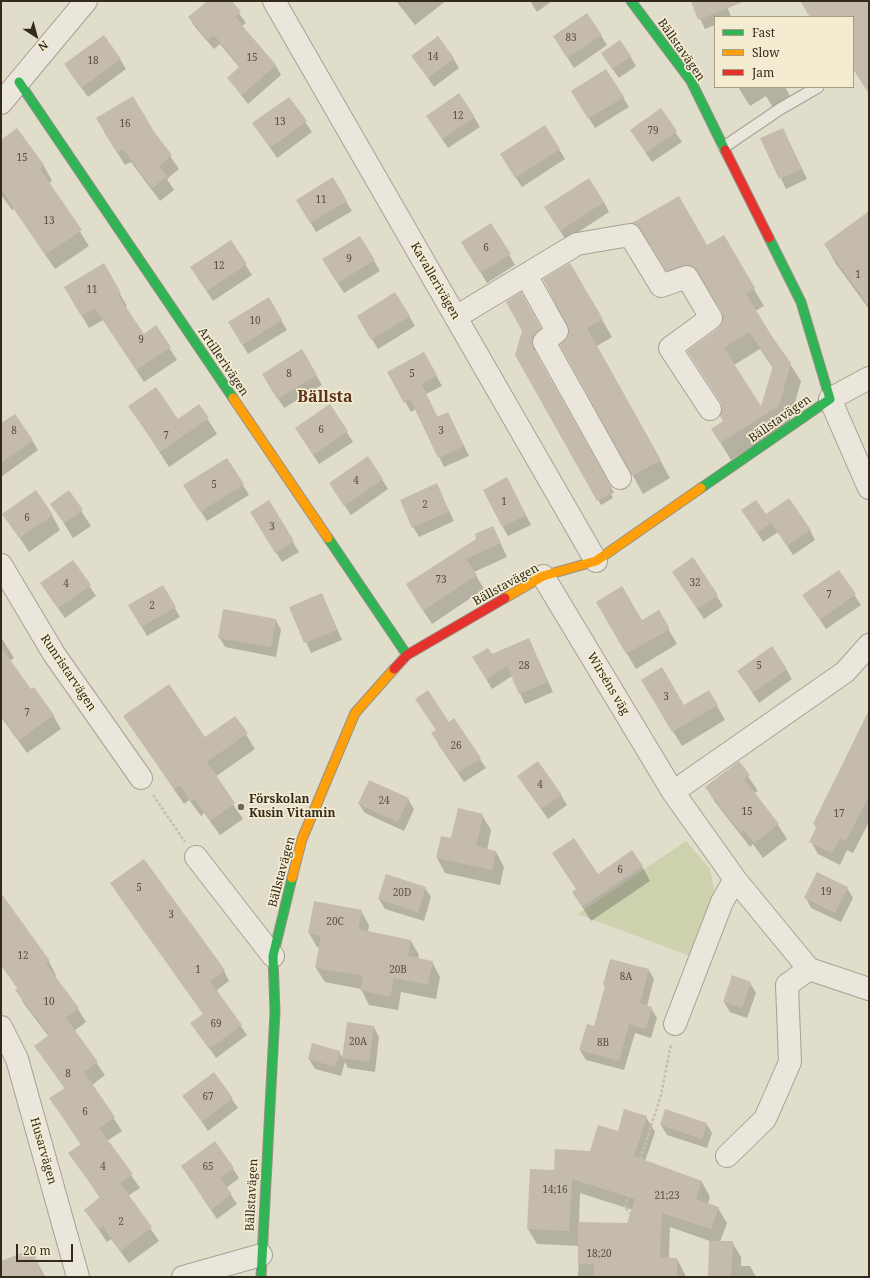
<!DOCTYPE html>
<html>
<head>
<meta charset="utf-8">
<style>
	body { margin:0 }
	#map { position:relative; width:870px; height:1278px; overflow:hidden; background:#e1ddcb; font-family:"Noto Serif",serif }
	canvas { display:block }
	.frame { position:absolute; inset:0; border:2px solid #332a1d; pointer-events:none }
	.legend { position:absolute; left:714px; top:16px; width:140px; height:72px; box-sizing:border-box; background:#f3ecd0; border:1px solid #a69e88; margin:0; padding:5px 7px; list-style:none; font-size:12px; color:#332a1d }
	.legend li { display:flex; align-items:center; gap:8px; height:20px }
	.legend b { width:20px; border:1px solid #a69e88 }
	.north { position:absolute; left:16px; top:16px; width:40px; height:40px; -webkit-text-stroke:3px #f3ecd0; paint-order:stroke; rotate:144deg; font-size:11px; font-weight:700; line-height:16px; text-align:center; color:#332a1d }
	.north::after { content:''; display:block; margin:auto; width:14px; height:18px; background:#332a1d; clip-path:polygon(50% 0,100% 100%,50% 72%,0 100%) }
	.scale { position:absolute; left:16px; top:1244px; width:57px; height:18px; box-sizing:border-box; border:2px solid #332a1d; border-top:0; padding-left:5px; font-size:12px; line-height:14px; white-space:nowrap; color:#332a1d; -webkit-text-stroke:3px #f3ecd0; paint-order:stroke }
</style>
</head>
<body>
<div id="map">
<canvas width="870" height="1278"></canvas>
<div class="frame"></div>
<ul class="legend">
<li><b style="height:5px;background:#30b455"></b>Fast</li>
<li><b style="height:5px;background:#ff9f0a"></b>Slow</li>
<li><b style="height:5px;background:#e5322d"></b>Jam</li>
</ul>
<div class="north">N</div>
<div class="scale">20 m</div>
</div>
<script>
const context = document.querySelector('canvas').getContext('2d');
context.lineJoin = 'round';
function paint(path, color) { context.fillStyle = color; context.fill(path, 'evenodd'); }
const shape = rows => new Path2D(rows.map(r => 'M' + r).join(''));
function stroke(path, color, width, dash) { context.strokeStyle = color; context.lineWidth = width; context.lineCap = dash ? 'butt' : 'round'; context.setLineDash(dash || []); context.stroke(path); }
function drawText(font, color, halo, rows, align = 'center') {
  context.font = font + ' "Noto Serif",serif'; context.lineWidth = 3.5; context.setLineDash([]); context.textBaseline = 'middle'; context.strokeStyle = halo; context.fillStyle = color; for (const [text, x, y, turn = 0] of rows) {
    context.save(); context.translate(x, y); context.rotate((+turn || 0) * Math.PI / 180); context.textAlign = isNaN(turn) ? turn : align; if (halo) context.strokeText(text, 0, 0); context.fillText(text, 0, 0); context.restore();
  }
}
paint(shape([
	[686,841,710,869,715,895,690,956,578,914]
]), '#cdd1ae');
paint(shape([
	[208,1,230,1,246,23,242,26,276,66,281,75,248,104,228,78,240,68,220,44,214,49,195,27,189,17],
	[396,1,446,1,415,25],
	[530,1,552,1,537,12],
	[692,1,725,1,731,17,715,17,715,25,705,29],
	[587,14,607,45,574,68,560,46],
	[413,56,453,58,459,68,434,87],
	[630,56,636,66,619,78,608,63],
	[120,59,126,69,88,97,71,74],
	[738,87,785,87,791,98,774,109,766,96,750,106],
	[623,97,629,107,595,128,578,101],
	[289,98,312,132,277,158,254,124],
	[660,110,682,142,652,162,631,131],
	[427,116,474,117,480,127,448,148],
	[17,129,44,166,52,181,49,183,89,246,55,269,14,209,12,210,1,195,1,141],
	[783,129,807,179,786,189,762,139],
	[104,132,155,134,179,169,167,179,174,190,160,201,131,162,125,165],
	[559,149,565,159,522,187,507,164],
	[332,179,352,211,316,232,297,200],
	[604,202,609,212,566,240,551,217],
	[869,212,869,309,836,264,825,244],
	[633,223,707,246,723,237,764,306,755,311,801,381,789,423,731,460,712,429,724,421,723,406,688,351,719,329,723,323,723,313,705,284,694,282,677,288,652,246,643,240],
	[760,349,773,368,762,409,734,365],
	[491,224,515,265,487,283,468,252],
	[360,237,380,271,344,293,329,269],
	[230,241,252,275,213,301,197,277],
	[570,264,612,337,597,346,670,478,643,494,561,345,569,337],
	[103,265,127,306,125,307,143,335,156,327,177,360,144,382,103,320,89,328,65,287],
	[521,294,543,333,535,342,535,354,614,493,611,494,613,498,601,505,516,355,523,331],
	[268,298,287,330,248,354,229,322],
	[409,316,415,326,378,349,364,326],
	[424,353,442,386,426,394,438,418,448,413,469,456,444,467,416,409,411,412,389,373],
	[316,375,322,385,284,408,269,384],
	[130,406,178,420,199,406,217,434,169,467],
	[330,406,353,442,319,464,296,428],
	[1,424,32,440,38,450,1,477],
	[368,457,388,489,351,515,336,493],
	[227,459,249,495,207,521,190,495],
	[436,484,454,521,419,537,413,527],
	[512,489,531,525,508,536,503,527],
	[69,492,91,526,73,538,52,504],
	[268,502,299,552,282,562,257,522],
	[743,511,810,530,815,540,793,555,778,532,763,542],
	[4,514,52,515,60,530,29,552],
	[493,527,507,557,474,572,484,589,432,624,415,598],
	[693,559,723,606,704,619,679,582],
	[73,561,96,596,65,618,47,593],
	[839,572,861,605,826,629,804,596],
	[162,586,180,617,147,636,129,605],
	[322,594,342,640,311,653,291,607],
	[597,603,642,622,658,612,677,644,636,669],
	[276,620,281,630,276,657,225,647,219,637],
	[1,637,14,658,10,661,31,690,53,715,61,729,27,753,1,717],
	[529,639,553,692,525,704,512,676,492,689,479,667,491,655],
	[786,669,792,679,759,703,738,671],
	[642,680,684,706,709,692,725,720,682,746],
	[869,715,869,822,853,853,847,850,840,865,818,854,811,842,817,829,814,824],
	[124,716,205,738,235,717,255,749,215,777,243,819,220,835,204,813,201,816,189,800,184,804],
	[449,723,480,759,486,768,464,782,438,744,437,731],
	[739,763,758,791,754,793,778,825,787,839,763,858,753,844,750,847,715,802,706,787],
	[518,776,561,795,567,805,548,819],
	[408,799,414,809,404,831,365,813,359,804],
	[482,815,491,830,487,850,496,852,504,867,500,885,445,873,437,858,451,839],
	[553,854,598,875,642,866,650,881,591,921,573,892,577,890],
	[425,888,431,897,424,921,385,909,379,899],
	[847,888,853,898,841,922,811,908,806,898],
	[117,893,224,971,229,981,216,991,247,1035,216,1058,192,1023,204,1015],
	[1,896,49,962,56,975,54,977,78,1009,86,1022,74,1031,105,1075,92,1085,122,1131,107,1141,140,1188,128,1196,159,1241,129,1263,111,1239,107,1242,85,1210,100,1198,70,1153,81,1145,51,1099,65,1089,36,1047,49,1037,24,1004,17,990,18,989,1,965],
	[361,911,369,925,368,932,411,941,419,955,418,959,432,962,440,977,436,999,401,992,398,1010,369,1005,361,989,325,982,316,968,320,948,317,947,309,933],
	[648,969,654,979,647,1006,651,1008,657,1018,651,1038,635,1033,624,1070,586,1060,580,1050,595,1028,606,988,604,985],
	[750,983,756,993,747,1018,730,1012,724,1002],
	[374,1027,379,1037,375,1072,348,1068,345,1062,341,1076,315,1069,309,1059,339,1052,343,1058],
	[214,1073,238,1108,208,1131,184,1096],
	[646,1117,655,1132,645,1161,702,1182,710,1197,708,1204,718,1208,727,1223,720,1242,732,1242,741,1257,741,1266,750,1266,756,1277,709,1277,710,1241,670,1227,669,1258,677,1259,685,1274,685,1277,578,1277,579,1246,537,1244,528,1229,555,1171,591,1152,618,1132],
	[580,1193,633,1210,628,1224,579,1223],
	[706,1123,712,1133,707,1148,667,1135,661,1125],
	[215,1142,239,1178,226,1188,237,1204,217,1219,202,1197],
	[32,1251,45,1277,1,1277,1,1263]
]), '#0003');
paint(shape([
	[207,1,232,1,241,12,235,17,276,65,242,95,227,78,240,66,214,35,208,40,188,17],
	[691,1,743,1,743,2,698,20],
	[800,1,869,1,869,94,853,69,853,17,810,17],
	[587,13,602,35,567,58,553,36],
	[104,35,121,59,81,88,64,64],
	[438,36,454,58,428,78,411,56],
	[620,40,631,56,612,69,601,53],
	[606,69,624,97,588,119,571,91],
	[459,93,475,117,442,139,426,116],
	[133,96,155,133,172,155,159,166,167,176,152,188,123,149,117,153,96,118],
	[289,97,307,121,270,148,252,123],
	[661,108,677,131,646,153,630,130],
	[545,125,560,149,515,178,500,154],
	[17,128,44,165,40,169,82,230,45,255,1,189,1,140],
	[783,128,802,169,779,179,760,138],
	[333,177,347,201,310,223,296,200],
	[589,178,604,202,560,231,544,207],
	[679,196,707,245,724,235,755,288,746,294,773,338,791,363,779,406,720,443,711,429,723,421,720,416,722,409,721,402,687,351,719,328,722,323,722,312,694,267,683,265,666,271,641,229,632,223],
	[749,332,773,366,761,406,724,348],
	[869,211,869,306,824,244],
	[491,223,511,254,480,273,461,242],
	[360,236,375,260,337,283,322,259],
	[231,240,247,264,207,291,190,267],
	[104,263,121,293,118,295,144,334,156,325,171,347,136,370,95,308,81,316,64,287],
	[570,263,603,319,587,328,661,460,632,476,560,345,568,336,569,330,543,279],
	[395,292,410,316,371,340,357,316],
	[521,292,541,328,532,337,533,348,612,488,609,489,612,493,597,501,515,355,522,331,506,302],
	[269,297,282,320,242,345,228,322],
	[302,349,317,375,277,399,262,374],
	[424,352,437,375,422,384,437,417,448,412,464,446,438,458,410,399,404,403,387,372],
	[156,387,178,419,199,404,209,418,160,452,128,406],
	[330,404,348,431,313,455,295,428],
	[15,414,33,440,1,463,1,423],
	[368,456,383,479,344,506,329,483],
	[227,458,244,484,200,512,183,485],
	[507,477,526,515,502,527,483,490],
	[437,483,449,511,412,528,400,500],
	[36,490,53,515,19,538,2,514],
	[69,490,83,510,64,523,50,504],
	[789,498,811,530,787,546,771,523,757,533,741,510,756,500,766,514],
	[269,500,294,541,275,553,250,512],
	[493,526,501,543,466,559,477,575,423,611,406,584,476,539,475,534],
	[693,557,718,595,697,609,672,572],
	[73,560,91,585,58,608,40,583],
	[839,570,856,594,820,620,802,595],
	[163,585,176,607,141,627,128,605],
	[622,586,642,620,659,610,670,629,626,654,596,602],
	[322,593,337,630,304,643,289,607],
	[223,609,276,619,271,647,218,638],
	[529,638,548,682,519,694,507,666,486,679,472,657,488,648,492,654],
	[772,646,787,669,753,693,737,671],
	[1,647,31,689,34,687,54,715,19,740,1,715],
	[662,667,684,705,709,690,718,705,672,732,641,680],
	[169,684,205,737,235,716,248,733,207,762,235,803,210,821,195,799,191,802,180,785,174,789,123,716],
	[428,690,449,722,454,718,481,758,458,773,431,733,436,730,415,699],
	[869,710,869,796,846,841,840,838,832,853,809,842,817,826,813,824],
	[538,761,562,795,541,809,517,776],
	[739,761,750,775,744,779,779,824,754,843,744,830,741,833,705,787],
	[369,780,409,798,398,822,358,804],
	[458,808,483,814,476,846,496,851,492,870,436,858,441,836,451,838],
	[574,838,598,874,632,850,643,866,582,907,572,892,576,889,552,853],
	[144,859,225,970,210,981,242,1025,209,1049,190,1023,203,1014,110,883],
	[817,872,848,887,835,913,804,898],
	[386,874,426,887,418,912,378,899],
	[1,893,50,961,46,964,79,1008,66,1018,98,1062,84,1072,115,1117,99,1128,133,1174,120,1183,152,1227,121,1251,103,1227,99,1230,84,1210,100,1197,68,1153,81,1144,49,1098,65,1088,34,1046,49,1035,15,990,18,988,1,964],
	[314,901,362,910,358,929,411,940,408,956,433,961,428,985,394,978,390,997,360,990,363,976,315,968,321,936,308,933],
	[610,959,649,969,640,1003,652,1007,646,1029,629,1024,619,1061,579,1050,587,1024,594,1026,605,986,603,985],
	[732,975,751,982,742,1008,723,1002],
	[347,1022,374,1026,369,1062,342,1058],
	[312,1043,340,1051,335,1067,308,1059],
	[214,1072,233,1098,202,1122,182,1096],
	[624,1109,647,1116,634,1156,702,1181,696,1199,719,1207,711,1229,662,1213,660,1257,677,1258,677,1277,594,1277,594,1264,578,1264,578,1222,627,1223,635,1199,572,1179,569,1231,527,1229,530,1169,554,1170,555,1149,590,1151,598,1125,618,1131],
	[665,1109,707,1123,702,1139,660,1125],
	[215,1141,234,1168,220,1178,232,1194,211,1210,181,1166],
	[709,1241,733,1241,731,1277,708,1277],
	[32,1249,43,1277,1,1277,1,1261]
]), '#c5bbac');
const lane = shape([
	[724,147,780,109,818,87]
]);
const street = shape([
	[274,1,596,561],
	[1,103,86,1],
	[526,275,557,331,544,342,620,478],
	[456,317,577,244,630,235,661,286,687,277,711,318,670,348,710,409],
	[869,378,830,399,869,488],
	[1,565,54,654,141,778],
	[543,576,673,792,845,672,869,645],
	[673,792,735,879,809,969,869,989],
	[196,857,273,956],
	[675,1024,722,902,735,879],
	[1,1027,17,1059,78,1277],
	[727,1156,765,1119,790,1062,787,985,809,969],
	[183,1277,261,1255]
]);
const fast = shape([
	[631,1,691,81,725,150],
	[19,82,233,398],
	[701,488,830,399,801,302,769,238],
	[328,538,407,655],
	[261,1277,275,1012,273,956,292,878]
]);
const slow = shape([
	[233,398,328,538],
	[505,598,543,576,596,561,701,488],
	[292,878,302,839,355,713,394,669]
]);
const jam = shape([
	[725,150,769,238],
	[394,669,407,655,505,598]
]);
stroke(lane, '#a6a194', 13);
stroke(street, '#a6a194', 24);
stroke(fast, '#969184', 11);
stroke(slow, '#969184', 11);
stroke(jam, '#969184', 11);
stroke(shape([
	[153,795,185,842],
	[630,1277,637,1222,625,1207,661,1095,671,1044]
]), '#c2beb3', 2.5, [3, 2]);
stroke(lane, '#eae6db', 11);
stroke(street, '#eae6db', 22);
stroke(fast, '#30b455', 9);
stroke(slow, '#ff9f0a', 9);
stroke(jam, '#e5322d', 9);
for (const [x, y, r, color] of [
	[241,807,4,"#70695a"]
]) { const dot = new Path2D(); dot.arc(x, y, r, 0, 2 * Math.PI); context.fillStyle = color; context.fill(dot); stroke(dot, '#f3ecd0', 1.5); }
drawText('10px', '#584e41', null, [
	["83",571,38],
	["14",433,57],
	["15",252,58],
	["18",93,61],
	["12",458,116],
	["13",280,122],
	["16",125,124],
	["79",653,131],
	["15",22,158],
	["11",321,200],
	["13",49,221],
	["6",486,248],
	["9",349,259],
	["12",219,266],
	["1",858,275],
	["11",92,290],
	["10",255,321],
	["9",141,340],
	["8",289,374],
	["5",412,374],
	["6",321,430],
	["8",14,431],
	["3",441,431],
	["7",166,436],
	["4",356,481],
	["5",214,485],
	["1",504,502],
	["2",425,505],
	["6",27,518],
	["3",272,527],
	["73",441,580],
	["32",695,583],
	["4",66,584],
	["7",829,595],
	["2",152,606],
	["28",524,666],
	["5",759,666],
	["3",666,697],
	["7",27,713],
	["26",456,746],
	["4",540,785],
	["24",384,801],
	["15",747,812],
	["17",839,814],
	["6",620,870],
	["5",139,888],
	["19",826,892],
	["20D",402,893],
	["3",171,915],
	["20C",335,922],
	["12",23,956],
	["1",198,970],
	["20B",398,970],
	["8A",626,977],
	["10",49,1002],
	["69",216,1024],
	["20A",358,1042],
	["8B",603,1043],
	["8",68,1074],
	["67",208,1097],
	["6",85,1112],
	["4",103,1167],
	["65",208,1167],
	["14;16",555,1190],
	["21;23",667,1196],
	["2",121,1222],
	["18;20",599,1254]
]);
drawText('12px', '#332a1d', '#f3ecd0', [
	["Bällstavägen",681,50,55],
	["Kavallerivägen",435,281,60],
	["Artillerivägen",223,362,56],
	["Bällstavägen",780,419,-35],
	["Bällstavägen",506,585,-29],
	["Runristarvägen",68,673,56],
	["Wirséns väg",608,684,59],
	["Bällstavägen",282,872,-75],
	["Husarvägen",43,1151,74],
	["Bällstavägen",252,1195,-87]
]);
drawText('bold 12px', '#332a1d', '#f3ecd0', [
	["Förskolan",249,800],
	["Kusin Vitamin",249,814]
], 'left');
drawText('bold 16px', '#5d331f', '#f3ecd0', [
	["Bällsta",325,397]
]);
</script>
</body>
</html>
